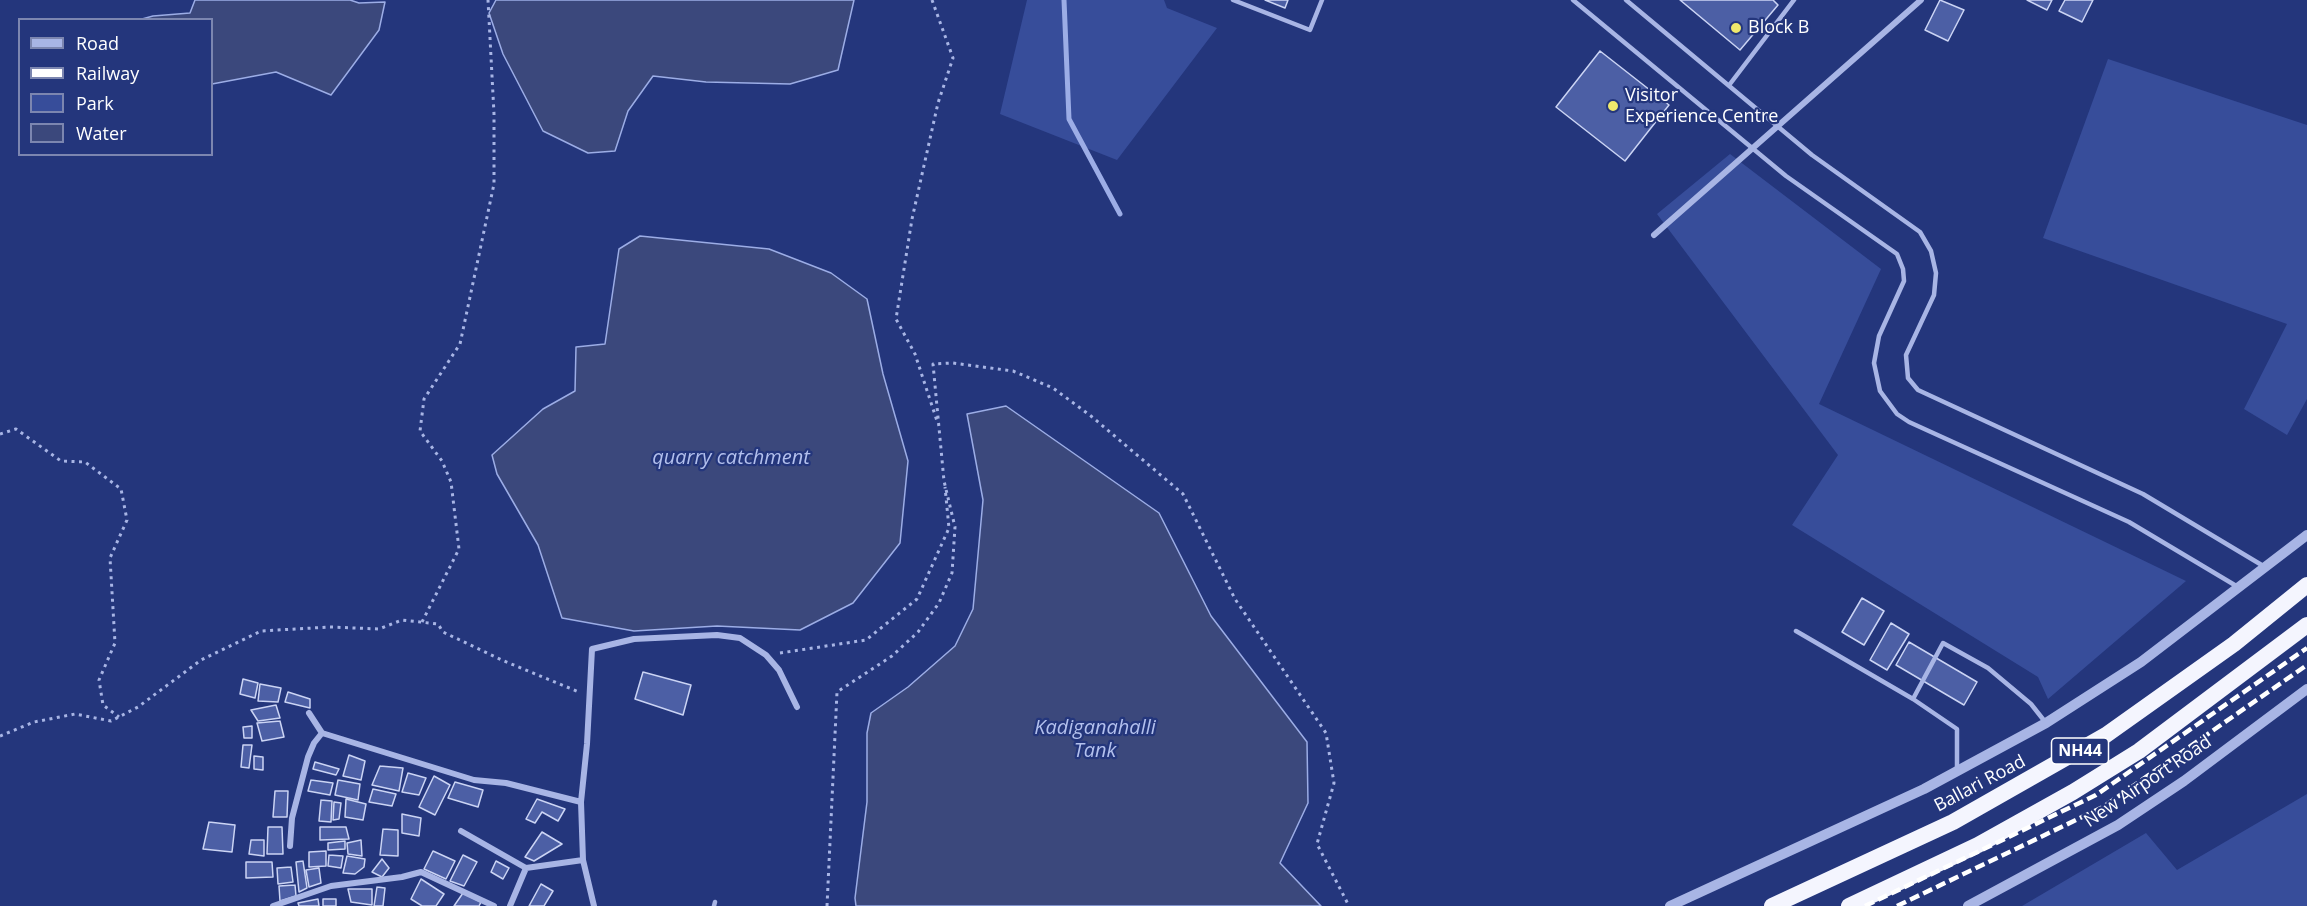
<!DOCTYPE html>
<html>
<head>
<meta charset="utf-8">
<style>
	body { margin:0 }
	#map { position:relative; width:2307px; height:906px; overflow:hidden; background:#24367c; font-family:"Open Sans",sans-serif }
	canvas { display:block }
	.legend { position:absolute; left:18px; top:18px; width:195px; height:138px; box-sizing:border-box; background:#24367c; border:2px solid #7c86b0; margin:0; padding:8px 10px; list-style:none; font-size:18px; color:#fff }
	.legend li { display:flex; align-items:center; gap:12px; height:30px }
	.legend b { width:30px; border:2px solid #7c86b0 }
</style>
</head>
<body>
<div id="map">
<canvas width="2307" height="906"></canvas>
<ul class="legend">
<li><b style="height:8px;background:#a8b5e5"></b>Road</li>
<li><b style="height:8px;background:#fff"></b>Railway</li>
<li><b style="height:16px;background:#374d9a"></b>Park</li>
<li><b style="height:16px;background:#3b487c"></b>Water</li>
</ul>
</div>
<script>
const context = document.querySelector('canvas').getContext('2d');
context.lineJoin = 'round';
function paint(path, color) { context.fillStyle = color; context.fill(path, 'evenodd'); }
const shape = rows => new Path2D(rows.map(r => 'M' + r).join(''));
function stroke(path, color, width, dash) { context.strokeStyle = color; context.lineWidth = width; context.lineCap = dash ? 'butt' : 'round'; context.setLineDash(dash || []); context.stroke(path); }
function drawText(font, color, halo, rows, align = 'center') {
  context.font = font + ' "Open Sans",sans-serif'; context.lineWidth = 4.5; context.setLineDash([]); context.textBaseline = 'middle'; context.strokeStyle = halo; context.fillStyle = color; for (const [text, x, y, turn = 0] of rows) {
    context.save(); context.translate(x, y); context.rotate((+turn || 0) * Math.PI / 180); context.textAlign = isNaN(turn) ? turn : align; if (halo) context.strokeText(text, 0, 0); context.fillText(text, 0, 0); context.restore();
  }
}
paint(shape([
	[1027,0,1164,0,1167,8,1217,28,1117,160,1000,114],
	[2108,59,2307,125,2307,399,2287,435,2244,409,2287,324,2043,238],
	[1730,154,1881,269,1819,404,2186,581,2048,699,2038,677,1792,525,1838,455,1657,214],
	[2307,794,2307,906,2022,906,2146,833,2177,870]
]), '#374d9a');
const water = shape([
	[195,0,350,0,359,3,385,2,379,30,331,95,276,72,212,84,212,20,142,19,153,16,190,13,195,0],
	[496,0,854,0,838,70,790,84,706,82,653,76,628,111,615,151,588,153,543,131,503,54,489,13,496,0],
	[640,236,769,249,831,273,867,299,883,374,908,461,900,543,853,603,800,630,717,626,634,631,562,618,538,545,497,474,492,455,543,409,575,391,576,347,605,344,619,249,640,236],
	[1006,406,1159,513,1211,616,1307,742,1308,803,1280,863,1321,906,856,906,855,898,867,802,867,733,871,713,908,687,955,646,973,609,983,500,967,414,1006,406]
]);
paint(water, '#3b487c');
stroke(water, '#9cade6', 1.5);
stroke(shape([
	[1064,0,1069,119,1120,214]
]), '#9cade6', 5);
const building = shape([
	[1265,0,1288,0,1285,8,1265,0],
	[1680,0,1773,0,1778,5,1740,50,1680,0],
	[1940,0,1964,10,1948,41,1925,30,1940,0],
	[2027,0,2052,0,2047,10,2027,0],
	[2065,0,2093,0,2082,22,2059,11,2065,0],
	[1600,51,1669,105,1625,161,1556,107,1600,51],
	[1862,598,1884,611,1864,645,1842,632,1862,598],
	[1891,623,1909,634,1887,670,1870,660,1891,623],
	[1909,642,1977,682,1964,705,1896,665,1909,642],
	[643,672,691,685,683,715,635,699,643,672],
	[243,679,258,683,255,698,240,694,243,679],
	[260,684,281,688,278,702,258,701,260,684],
	[288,692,310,699,310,708,285,702,288,692],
	[276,705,280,718,258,721,251,710,276,705],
	[280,721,284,737,262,741,257,723,280,721],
	[252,726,252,738,244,738,243,727,252,726],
	[243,745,252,745,249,768,241,767,243,745],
	[349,755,365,761,361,780,343,776,349,755],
	[254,756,263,757,263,770,254,769,254,756],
	[315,762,339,769,336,775,313,769,315,762],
	[380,766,403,768,399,791,372,785,380,766],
	[408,773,426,778,419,795,402,792,408,773],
	[434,776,450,785,435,815,419,807,434,776],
	[311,780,333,783,330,795,308,791,311,780],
	[338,780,360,784,358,800,335,795,338,780],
	[455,782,483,790,478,807,448,798,455,782],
	[373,789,396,794,392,806,369,802,373,789],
	[275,791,288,791,287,817,273,817,275,791],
	[346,799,366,804,363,820,345,817,346,799],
	[537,799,565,809,558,821,542,812,535,823,526,819,537,799],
	[321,800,332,801,331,822,319,821,321,800],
	[334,802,341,803,339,819,333,820,334,802],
	[402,814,421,818,419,836,402,833,402,814],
	[209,822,235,825,232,852,203,849,209,822],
	[268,827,282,827,283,854,267,854,268,827],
	[320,827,346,827,349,839,320,840,320,827],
	[383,829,398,830,398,856,380,855,383,829],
	[542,832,562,844,534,861,525,857,542,832],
	[251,840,264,840,264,856,249,854,251,840],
	[361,840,362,856,348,854,347,843,361,840],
	[345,841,345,849,328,850,328,843,345,841],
	[326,851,326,866,309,867,309,852,326,851],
	[433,851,455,861,446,879,424,869,433,851],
	[329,855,343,856,341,868,328,866,329,855],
	[463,855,477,862,464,886,450,881,463,855],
	[347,856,365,859,364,867,355,874,343,873,347,856],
	[382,859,389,868,382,877,372,872,382,859],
	[303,861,307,888,299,892,296,862,303,861],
	[496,861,509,868,503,879,491,872,496,861],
	[246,862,272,862,273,877,246,878,246,862],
	[291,867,293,882,278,884,277,868,291,867],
	[319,868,321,883,309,887,306,870,319,868],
	[421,879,444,894,436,906,422,906,411,899,421,879],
	[541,884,553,891,544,906,529,906,541,884],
	[295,885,296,896,280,901,279,886,295,885],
	[377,887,385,888,383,906,374,906,377,887],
	[348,889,372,889,372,905,351,902,348,889],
	[463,893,481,902,479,906,454,906,463,893],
	[318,899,319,906,299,906,298,903,318,899],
	[323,899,336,899,336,906,323,906,323,899]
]);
paint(building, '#4c5fa5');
stroke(building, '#cbd4f4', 1.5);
stroke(shape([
	[932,0,953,58,938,103,912,219,896,319,915,354,937,421],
	[0,434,16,429,61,461,85,462,121,489,127,520,110,558,115,643,99,680,103,705,119,717],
	[422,622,459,549,451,482,442,461,420,431,424,399,460,344,494,184,494,114,488,0],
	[780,653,866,640,917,599,949,528,945,487],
	[0,736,34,722,75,714,111,721,138,707,201,660,261,631,330,627,379,629,402,620,438,624,443,632,504,661,579,692],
	[827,906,837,692,892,656,918,632,939,603,952,573,955,527,944,481,933,364,953,363,1013,371,1053,388,1091,416,1183,494,1235,599,1326,733,1334,783,1317,844,1349,906]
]), '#a8b5e5', 3, [3, 4.5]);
stroke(shape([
	[1233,0,1310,30,1322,0],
	[1573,0,1786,176,1897,254,1903,269,1904,281,1879,336,1874,363,1880,391,1897,414,1909,422,2129,522,2238,587],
	[1626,0,1812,155,1920,232,1931,251,1936,273,1934,295,1906,355,1908,378,1918,390,2143,494,2265,567],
	[1730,84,1794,0],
	[1796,631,1913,699],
	[1957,771,1957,729,1913,699,1943,643,1988,668,2031,704,2046,723],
	[714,906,715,902]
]), '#a8b5e5', 4.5);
stroke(shape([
	[1654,235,1921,0],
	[309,713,322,733,474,780,506,783,581,802],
	[461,831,526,868],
	[290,846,292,818,308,757,314,743,322,733],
	[273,906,331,886,402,877,421,872,494,906],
	[510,906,526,868,583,860],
	[594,906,583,860,581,802,587,744,592,649,634,639,717,635,740,638,766,655,779,670,797,707]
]), '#a8b5e5', 6);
stroke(shape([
	[1670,906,1924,789,2046,723,2141,662,2307,535],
	[1968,906,2118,825,2184,781,2307,689]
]), '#a8b5e5', 10);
stroke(shape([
	[1772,906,1953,822,2106,735,2234,644,2307,585],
	[1849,906,1978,845,2073,792,2139,751,2307,625]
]), '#f4f5fe', 16);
stroke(shape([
	[1865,906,2096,795,2307,648],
	[1897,906,2103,807,2307,665]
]), '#fff', 4.5, [10, 4.5]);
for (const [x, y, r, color] of [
	[1736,28,6,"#efe86c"],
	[1613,106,6,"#efe86c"]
]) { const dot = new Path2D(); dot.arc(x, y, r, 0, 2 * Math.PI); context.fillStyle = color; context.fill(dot); stroke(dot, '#24367c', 2); }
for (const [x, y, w] of [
	[2080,751,57]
]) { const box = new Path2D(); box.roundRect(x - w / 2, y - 13, w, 26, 4.5); context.fillStyle = '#24367c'; context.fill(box); stroke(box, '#fff', 1.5); }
drawText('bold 16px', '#fff', null, [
	["NH44",2080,751]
]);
drawText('18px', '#fff', '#24367c', [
	["Block B",1748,28],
	["Visitor",1625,96],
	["Experience Centre",1625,117]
], 'left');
drawText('18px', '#fff', '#24367c', [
	["New Airport Road",2148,782,-34],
	["Ballari Road",1980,784,-28]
]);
drawText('italic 20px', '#b3c0ed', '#24367c', [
	["quarry catchment",731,458],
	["Kadiganahalli",1095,728],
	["Tank",1095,751]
]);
</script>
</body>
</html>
